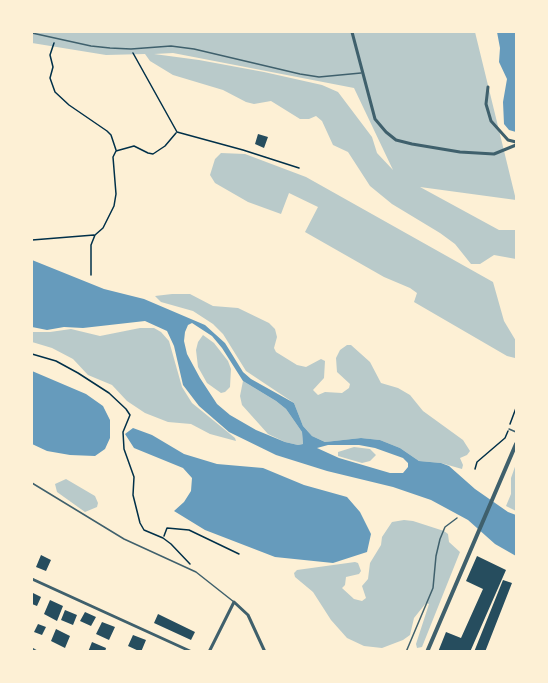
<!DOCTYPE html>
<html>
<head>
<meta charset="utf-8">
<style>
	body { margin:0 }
	#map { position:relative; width:548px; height:683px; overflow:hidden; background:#fdf0d5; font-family:"Noto Sans",sans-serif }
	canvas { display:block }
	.frame { position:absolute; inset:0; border:33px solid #fdf0d5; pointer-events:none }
</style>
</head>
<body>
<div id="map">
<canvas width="548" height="683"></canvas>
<div class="frame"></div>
</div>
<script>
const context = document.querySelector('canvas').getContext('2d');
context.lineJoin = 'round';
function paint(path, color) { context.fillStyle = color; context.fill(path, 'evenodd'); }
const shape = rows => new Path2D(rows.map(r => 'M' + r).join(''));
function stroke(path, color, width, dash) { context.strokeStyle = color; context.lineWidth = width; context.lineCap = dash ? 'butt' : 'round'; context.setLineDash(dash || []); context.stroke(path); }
paint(shape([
	[32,32,475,32,516,200,420,187,499,230,516,230,516,259,494,255,480,264,471,264,455,244,440,233,392,204,370,186,348,152,333,145,322,121,316,116,309,119,300,119,271,101,254,104,246,102,223,90,173,75,150,61,145,54,106,55,32,43],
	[173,53,354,88,393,170,377,153,372,137,338,92,322,85,264,72,199,60,154,54],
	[221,153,245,154,306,177,493,282,504,321,516,341,515,358,507,356,414,302,417,293,410,288,384,277,305,232,318,207,289,193,281,214,248,202,215,183,210,175,215,159],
	[172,294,190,294,213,306,238,308,269,323,275,329,277,337,274,348,276,352,297,365,306,367,321,359,325,361,324,378,313,390,318,395,325,392,342,393,349,388,350,384,337,372,336,358,340,350,347,345,351,345,370,362,381,383,398,388,410,395,423,411,463,440,470,451,467,455,460,458,463,465,462,469,441,463,419,461,400,448,380,440,361,438,325,442,312,436,303,426,294,403,246,371,223,334,213,324,193,311,161,302,155,296],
	[140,328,154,328,161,332,169,341,182,387,192,403,235,438,236,441,210,434,191,424,168,422,145,413,127,401,112,385,88,375,73,359,52,348,32,342,32,332,50,332,71,329,100,336],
	[203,335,214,343,228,361,231,369,230,387,225,392,221,393,207,383,198,367,196,350,198,342],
	[243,381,276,401,286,409,302,432,303,444,298,445,285,442,268,434,242,405,240,396],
	[354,447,370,449,376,455,370,461,362,463,338,456,338,452],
	[516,464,516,511,506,506,511,494,511,478],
	[66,479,95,496,98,503,97,507,85,512,57,492,55,484],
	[404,520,413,521,444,531,448,534,449,542,460,552,422,647,417,648,416,644,429,604,426,603,414,618,410,635,403,640,382,648,364,646,347,638,331,620,313,592,295,577,294,573,297,570,355,562,358,563,361,571,359,574,346,577,345,585,342,588,354,599,362,601,366,598,362,586,368,579,370,563,381,545,382,537,392,522]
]), '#b9caca');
paint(shape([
	[497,32,516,32,516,132,509,130,504,124,503,102,507,79,499,62,500,48],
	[32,260,104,289,144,299,205,325,225,343,243,372,251,379,294,403,303,426,312,436,325,442,361,438,380,440,400,448,419,461,441,463,449,466,475,489,508,512,516,515,516,556,495,544,468,520,431,500,393,487,327,471,276,455,229,432,199,406,183,385,174,346,167,331,145,321,83,328,64,327,47,330,32,327],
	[192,323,212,336,222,348,243,381,276,401,286,409,302,432,303,444,298,445,285,442,256,430,230,415,217,404,200,378,187,354,184,341,185,332,188,325],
	[328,445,359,445,375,448,403,458,408,463,408,467,403,473,390,473,339,458,317,448],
	[32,371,86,394,103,406,110,420,110,438,105,449,95,456,70,455,47,451,32,444],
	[133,428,152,435,184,454,217,464,263,468,304,485,347,497,360,512,371,534,367,552,333,563,275,557,205,530,174,511,184,502,191,491,192,478,183,468,134,448,125,434]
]), '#669bbc');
paint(shape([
	[258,134,268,137,264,148,255,144],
	[41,555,51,560,46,571,36,567],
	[477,556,506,570,470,652,438,652,446,632,461,638,483,589,466,581],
	[503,580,512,583,485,652,474,652],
	[33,593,41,597,37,606,32,604],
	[50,600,63,606,57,621,44,614],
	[65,610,77,615,73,625,61,620],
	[85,612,96,617,91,626,80,621],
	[158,614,195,632,191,640,154,623],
	[102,622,115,627,109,640,96,634],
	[38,624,46,627,42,635,34,632],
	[56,629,70,636,65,648,51,641],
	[133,635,146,640,141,652,128,646],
	[92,642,106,648,105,652,88,652]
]), '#264d5e');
stroke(shape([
	[54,43,50,55,53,67,50,78,55,92,69,105,107,131,111,135,116,150],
	[133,53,177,132,243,150,299,168],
	[32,240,94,235],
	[91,275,91,245,95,235,103,228,114,206,116,194,113,157,116,151,134,146,148,153,153,154,165,146,176,133],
	[32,354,56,361,78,373,109,393,126,409,130,415,123,432,124,449,134,477,133,495,140,523,144,530,163,538,171,544,190,564],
	[510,424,516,408],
	[475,469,477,462,505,438,508,431],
	[164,536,167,528,189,530,239,554]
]), '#003049', 1.5);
stroke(shape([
	[32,33,91,46,110,48,131,49,171,46,194,49,300,74,319,77,361,73],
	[509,429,516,432],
	[32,483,124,539,196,572,234,602],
	[406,652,433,588,436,556,440,539,445,527,457,518]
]), '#3f606c', 1.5);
stroke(shape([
	[352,32,375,119,386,132,396,140,412,144,460,152,494,154,516,145],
	[488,87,486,104,491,121,508,140,516,142],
	[32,579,192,652],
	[32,649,37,652],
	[209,652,234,602,248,615,265,652]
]), '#3f606c', 3);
stroke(shape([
	[427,652,516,444]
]), '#3f606c', 4);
</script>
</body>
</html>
